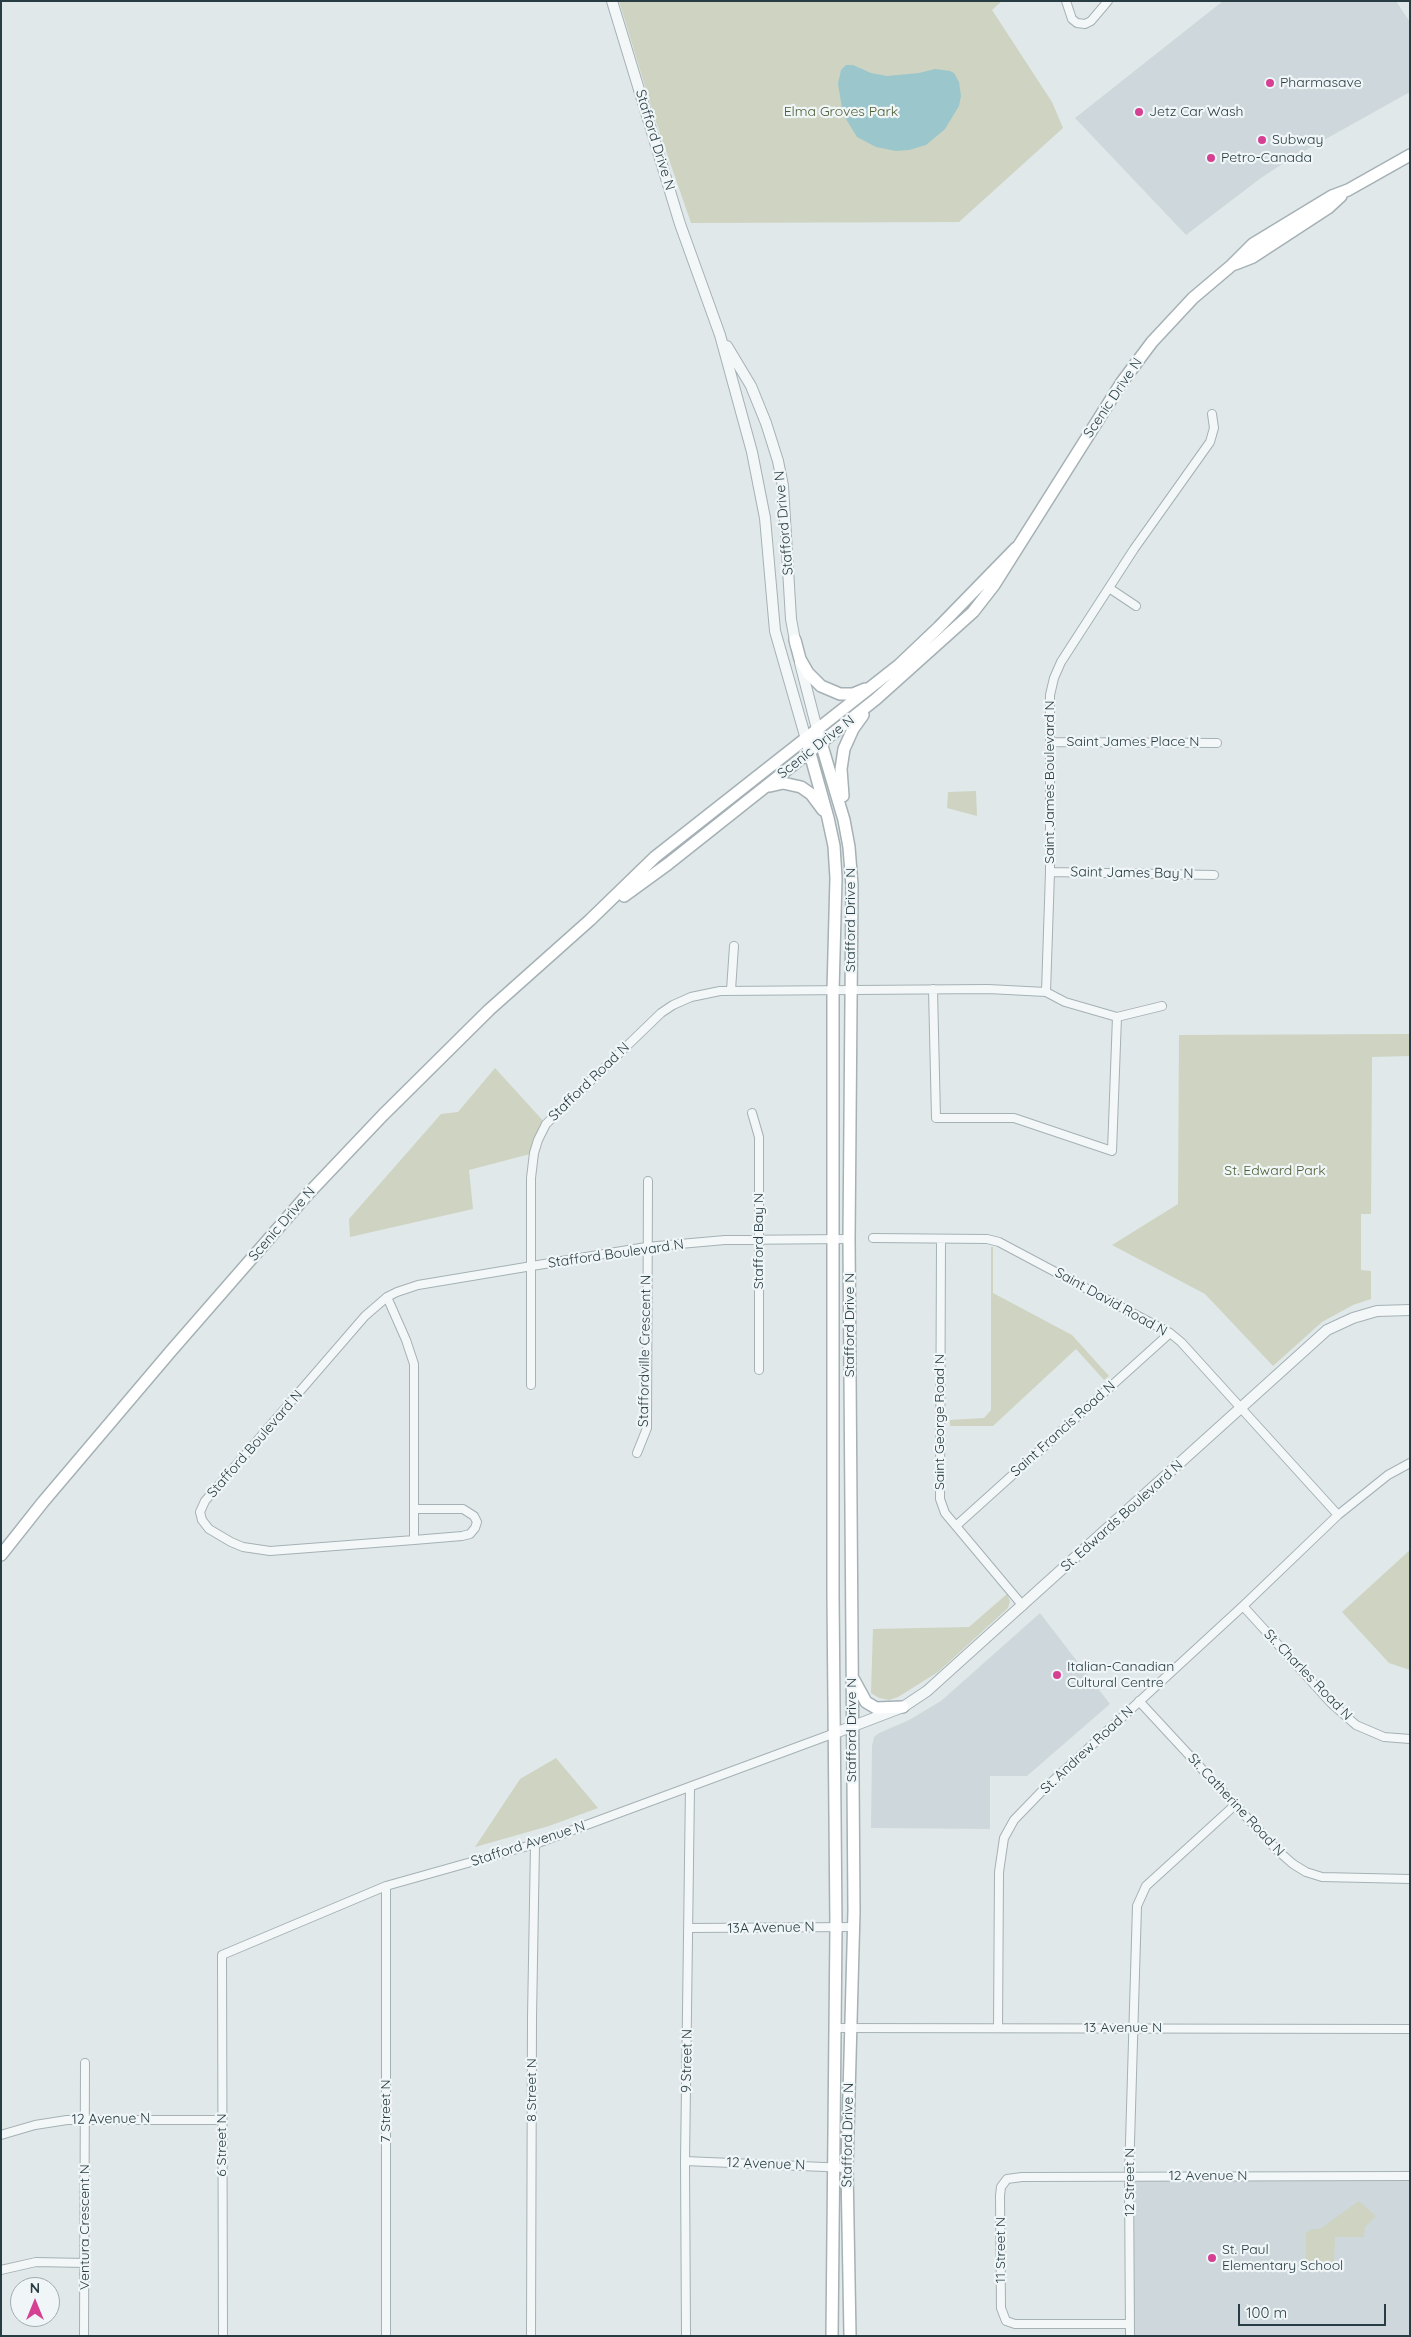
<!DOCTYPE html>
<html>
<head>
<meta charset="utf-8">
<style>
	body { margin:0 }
	#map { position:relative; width:1411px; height:2337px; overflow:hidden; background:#e0e8ea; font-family:Quicksand,sans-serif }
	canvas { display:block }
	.frame { position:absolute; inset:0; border:2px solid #283c43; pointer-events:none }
	.north { position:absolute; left:10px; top:2277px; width:50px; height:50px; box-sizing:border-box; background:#f0f6f7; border:1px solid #a0acaf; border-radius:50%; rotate:0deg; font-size:14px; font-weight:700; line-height:20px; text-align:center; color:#283c43 }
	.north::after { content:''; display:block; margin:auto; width:18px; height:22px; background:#d54093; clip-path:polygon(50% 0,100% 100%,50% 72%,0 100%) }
	.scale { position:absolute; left:1238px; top:2304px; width:148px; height:22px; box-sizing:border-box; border:2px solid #283c43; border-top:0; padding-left:6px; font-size:15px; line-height:18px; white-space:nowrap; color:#283c43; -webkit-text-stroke:4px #f0f6f7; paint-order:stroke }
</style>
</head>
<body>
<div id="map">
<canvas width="1411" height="2337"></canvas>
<div class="frame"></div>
<div class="north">N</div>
<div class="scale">100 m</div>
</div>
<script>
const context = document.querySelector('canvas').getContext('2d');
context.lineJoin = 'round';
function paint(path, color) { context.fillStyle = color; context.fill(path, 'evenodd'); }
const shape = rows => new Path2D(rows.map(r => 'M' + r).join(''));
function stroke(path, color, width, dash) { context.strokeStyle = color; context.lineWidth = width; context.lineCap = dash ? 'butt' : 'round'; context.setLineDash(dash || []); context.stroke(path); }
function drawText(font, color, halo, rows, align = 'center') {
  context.font = font + ' Quicksand,sans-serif'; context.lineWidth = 4.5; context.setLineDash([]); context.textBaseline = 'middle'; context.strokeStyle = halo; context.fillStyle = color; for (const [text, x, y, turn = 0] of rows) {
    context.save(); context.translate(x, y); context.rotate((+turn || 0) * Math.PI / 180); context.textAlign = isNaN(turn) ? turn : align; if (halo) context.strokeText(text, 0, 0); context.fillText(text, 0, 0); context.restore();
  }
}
paint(shape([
	[1223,1,1396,1,1410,22,1410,92,1290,159,1261,178,1186,235,1075,118],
	[1040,1613,1110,1704,1027,1776,990,1776,990,1829,871,1828,872,1746,874,1737,879,1733,909,1720,941,1701],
	[1129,2176,1410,2176,1410,2336,1130,2336]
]), '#ced8dc');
paint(shape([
	[619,1,1002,1,992,10,1052,102,1063,128,959,222,691,223,655,119],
	[976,791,977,816,947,808,948,792],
	[1410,1034,1410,1056,1372,1057,1371,1214,1361,1214,1361,1270,1371,1271,1371,1299,1353,1305,1322,1322,1273,1366,1205,1294,1112,1245,1178,1204,1179,1035],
	[495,1068,546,1124,534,1153,469,1170,473,1209,350,1237,349,1219,441,1114,458,1112],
	[991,1247,993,1247,993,1293,1072,1335,1109,1376,1104,1380,1076,1349,993,1426,950,1426,950,1420,984,1418,991,1410],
	[1410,1550,1410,1670,1389,1663,1342,1612],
	[1007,1594,1010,1601,1008,1608,938,1672,898,1697,889,1700,879,1698,871,1693,873,1629,969,1627],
	[556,1758,598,1808,549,1826,475,1847,520,1779],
	[1359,2201,1376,2216,1365,2227,1364,2237,1335,2237,1334,2267,1329,2272,1318,2272,1306,2260,1306,2233,1311,2229,1320,2229]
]), '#ced4c1');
paint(shape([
	[846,65,853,65,871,73,887,76,919,73,935,69,950,71,954,73,959,82,961,96,959,106,945,129,926,145,909,150,896,151,876,147,857,137,843,114,838,84,841,70]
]), '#9ac6cc');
const minor = shape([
	[1066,1,1072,19,1077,23,1085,24,1091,21,1108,1],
	[1109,588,1136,606],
	[1050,742,1217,743],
	[1050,872,1214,875],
	[933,989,936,1118,1014,1118,1112,1151,1117,1017],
	[731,990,734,946],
	[1046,992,1050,872,1050,695,1054,678,1061,662,1134,549,1210,442,1214,428,1212,414],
	[752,1113,759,1137,759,1370],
	[873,1238,987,1239,999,1242,1170,1333,1181,1342,1338,1515],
	[941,1239,940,1499,945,1513,1023,1606],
	[387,1297,406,1340,414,1364,414,1540,270,1551,243,1547,231,1542,209,1529,202,1520,200,1512,205,1501,365,1316,387,1297,397,1292,418,1285,646,1247,725,1240,849,1239],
	[531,1385,531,1178,534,1153,538,1140,546,1124,661,1013,673,1005,691,997,720,991,988,989,1046,992,1065,1002,1117,1017,1162,1006],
	[637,1453,647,1428,648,1181],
	[957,1525,1170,1333],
	[414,1540,462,1536,470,1534,475,1528,477,1522,474,1516,463,1509,415,1509],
	[1243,1606,1331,1703,1356,1725,1384,1737,1410,1739],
	[1139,1701,1277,1850,1293,1864,1306,1872,1322,1877,1410,1879],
	[689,1928,854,1927],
	[835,2028,1410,2029],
	[998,2028,999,1872,1004,1838,1014,1820,1042,1791,1243,1606,1338,1515,1388,1475,1410,1463],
	[1,2135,35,2125,67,2120,222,2120],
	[685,2161,847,2168],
	[1,2270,36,2262,85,2263],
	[1130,2324,1015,2324,1006,2321,1001,2308,1000,2196,1001,2187,1007,2179,1022,2177,1410,2176],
	[84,2336,85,2063],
	[223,2336,222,1955,386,1886,535,1844,835,1733],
	[386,2336,386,1886],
	[531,2336,532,2018,535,1844],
	[686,2336,685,2161,690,1787],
	[1130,2336,1129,2176,1137,1906,1146,1886,1235,1805]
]);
const tertiary = shape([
	[612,1,680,224,720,335,752,452,765,518,775,631,806,739],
	[727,346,751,386,766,423,778,461,783,486,791,619,796,646],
	[800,663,817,729],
	[835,1733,903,1707,927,1691,1327,1330,1353,1318,1377,1311,1410,1310]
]);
const secondary = shape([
	[1235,264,1253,257,1328,208,1341,196],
	[795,640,800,659,808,673,821,686,840,694,853,694,865,689],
	[817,729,844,820,849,847,852,885,849,1239,854,1911,847,2168,850,2336],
	[806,739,828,818,834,846,836,878,833,991,833,1596,836,1927,832,2336],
	[770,786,783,783,801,787,811,794,823,810],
	[843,796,841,769,844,749,853,729,863,715],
	[624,896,668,864,876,699,973,612,994,585,1122,382,1152,342,1193,298,1232,265,1253,244,1332,196,1348,190,1410,155],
	[1,1555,43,1502,171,1351,307,1195,383,1115,489,1010,590,920,655,857,899,665,939,627,1016,548],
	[854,1680,866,1702,876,1708,903,1707]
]);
stroke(minor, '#a5b1b5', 10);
stroke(tertiary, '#a5b1b5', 12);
stroke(secondary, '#a5b1b5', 14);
stroke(minor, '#f3f7f8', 8);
stroke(tertiary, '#f3f7f8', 10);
stroke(secondary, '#fff', 11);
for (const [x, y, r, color] of [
	[1270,83,5,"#d54093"],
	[1139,112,5,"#d54093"],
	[1262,140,5,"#d54093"],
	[1211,158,5,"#d54093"],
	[1057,1675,5,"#d54093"],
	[1212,2258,5,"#d54093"]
]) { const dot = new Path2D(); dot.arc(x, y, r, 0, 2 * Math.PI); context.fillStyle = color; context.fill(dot); stroke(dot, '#f0f6f7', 2); }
drawText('14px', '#283c43', '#f0f6f7', [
	["Pharmasave",1280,83],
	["Jetz Car Wash",1149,112],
	["Subway",1272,140],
	["Petro-Canada",1221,158],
	["Italian-Canadian",1067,1667],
	["Cultural Centre",1067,1683],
	["St. Paul",1222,2250],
	["Elementary School",1222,2266]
], 'left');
drawText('14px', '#4e5f35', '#f0f6f7', [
	["Elma Groves Park",841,112],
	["St. Edward Park",1275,1171]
]);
drawText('14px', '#283c43', '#f0f6f7', [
	["Stafford Drive N",655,140,73],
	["Scenic Drive N",1113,398,-56],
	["Stafford Drive N",784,523,-95],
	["Saint James Place N",1133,742],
	["Scenic Drive N",816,747,-38],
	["Saint James Boulevard N",1050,782,-90],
	["Saint James Bay N",1132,873,1],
	["Stafford Drive N",851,920,-90],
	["Stafford Road N",589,1082,-44],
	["Scenic Drive N",282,1224,-49],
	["Stafford Bay N",759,1241,-90],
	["Stafford Boulevard N",616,1254,-8],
	["Saint David Road N",1111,1302,29],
	["Stafford Drive N",850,1325,-90],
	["Staffordville Crescent N",645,1351,-89],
	["Saint George Road N",940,1422,-90],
	["Saint Francis Road N",1063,1429,-42],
	["Stafford Boulevard N",255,1444,-49],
	["St. Edwards Boulevard N",1122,1516,-42],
	["St. Charles Road N",1308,1675,46],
	["Stafford Drive N",852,1730,-90],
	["St. Andrew Road N",1087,1750,-43],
	["St. Catherine Road N",1236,1805,47],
	["Stafford Avenue N",528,1844,-18],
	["13A Avenue N",771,1928,-1],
	["13 Avenue N",1123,2028],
	["9 Street N",687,2061,-89],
	["8 Street N",532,2090,-90],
	["7 Street N",386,2111,-90],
	["12 Avenue N",111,2119,-1],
	["Stafford Drive N",848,2135,-89],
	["6 Street N",222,2145,-90],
	["12 Avenue N",766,2164,2],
	["12 Avenue N",1208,2176],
	["12 Street N",1130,2182,-90],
	["Ventura Crescent N",85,2227,-90],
	["11 Street N",1001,2250,-90]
]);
</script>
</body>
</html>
